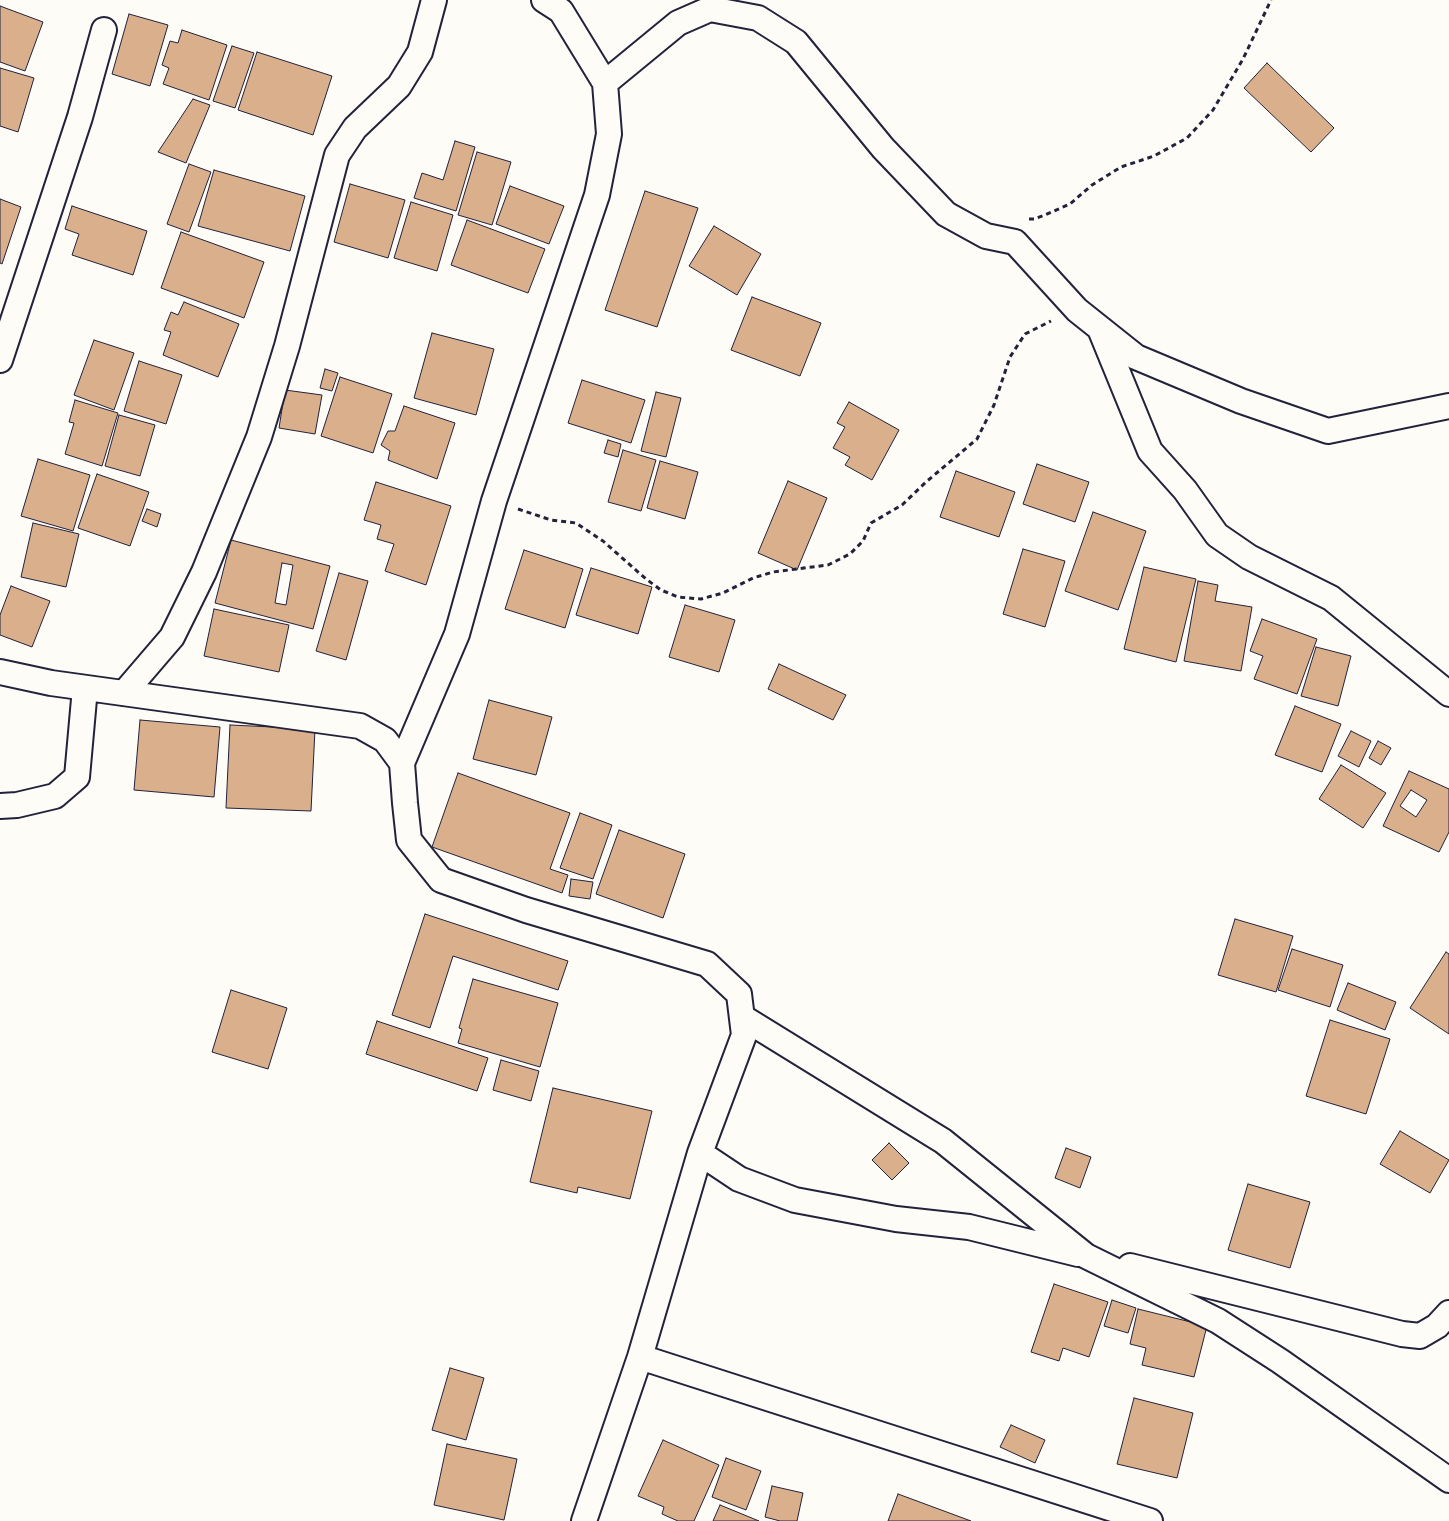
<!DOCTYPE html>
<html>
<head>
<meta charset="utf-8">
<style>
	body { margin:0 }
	canvas { display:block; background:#fdfcf7 }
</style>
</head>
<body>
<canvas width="1449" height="1521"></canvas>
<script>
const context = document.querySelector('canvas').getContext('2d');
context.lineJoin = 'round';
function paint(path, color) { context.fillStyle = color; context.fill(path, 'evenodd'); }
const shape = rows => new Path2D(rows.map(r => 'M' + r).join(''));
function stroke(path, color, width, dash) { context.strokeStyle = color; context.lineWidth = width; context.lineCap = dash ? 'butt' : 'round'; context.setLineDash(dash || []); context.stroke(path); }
const building = shape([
	[0,6,43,22,25,71,0,62,0,6],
	[129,14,168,25,150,86,112,74,129,14],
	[182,30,227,45,209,100,163,84,169,68,162,65,170,41,178,43,182,30],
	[232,46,254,53,235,108,213,101,232,46],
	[257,52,332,76,313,135,238,110,257,52],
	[1267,63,1334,128,1311,152,1244,88,1267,63],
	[0,68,34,78,18,132,0,126,0,68],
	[193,99,210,105,186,163,158,152,193,99],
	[455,141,475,147,456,211,414,198,422,173,443,180,455,141],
	[477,152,511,162,492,225,458,215,477,152],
	[189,164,211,172,189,232,167,224,189,164],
	[214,170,305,196,290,251,198,226,214,170],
	[350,184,405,200,388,258,334,242,350,184],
	[510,186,564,206,549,244,496,224,510,186],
	[645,191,698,208,657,327,605,310,645,191],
	[0,199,21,207,2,264,0,263,0,199],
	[411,202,453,215,437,271,394,258,411,202],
	[72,206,147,231,133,275,72,255,79,234,65,229,72,206],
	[467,220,545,249,528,293,451,265,467,220],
	[714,226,761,254,737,295,689,266,714,226],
	[181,232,264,262,244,318,161,288,181,232],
	[752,297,821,323,800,376,731,350,752,297],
	[184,302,239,324,218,377,163,355,171,332,164,330,171,312,178,315,184,302],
	[432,333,494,349,476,415,414,398,432,333],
	[94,340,134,353,114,410,74,395,94,340],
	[139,361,182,375,166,424,124,411,139,361],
	[325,369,338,373,332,391,320,388,325,369],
	[340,377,392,394,373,453,321,436,340,377],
	[582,380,645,400,631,443,568,423,582,380],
	[285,390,322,395,315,434,279,428,285,390],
	[656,392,681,398,666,457,641,451,656,392],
	[75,400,118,413,102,466,65,454,74,423,69,422,75,400],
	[849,402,899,430,872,480,845,465,850,457,833,448,845,427,837,423,849,402],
	[404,406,455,423,437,479,388,460,390,451,381,445,388,431,395,431,404,406],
	[119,415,155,425,140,476,105,466,119,415],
	[608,440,621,444,618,457,604,453,608,440],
	[623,450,656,460,641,511,608,502,623,450],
	[38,459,90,475,73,531,21,516,38,459],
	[660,461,698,472,685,519,647,508,660,461],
	[1037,464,1089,482,1075,522,1023,504,1037,464],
	[956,471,1015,492,999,537,940,517,956,471],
	[97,474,149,492,130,546,78,528,97,474],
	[788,481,827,498,797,570,758,553,788,481],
	[376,482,451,506,426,585,385,571,394,544,377,539,381,525,364,520,376,482],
	[147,509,161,514,157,527,142,521,147,509],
	[1093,512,1146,531,1118,610,1065,591,1093,512],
	[33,523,79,534,66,587,21,577,33,523],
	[231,540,330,566,313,629,215,603,231,540],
	[282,563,293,565,286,605,275,603,282,563],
	[1023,549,1065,561,1045,627,1003,614,1023,549],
	[524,550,583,569,565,628,505,609,524,550],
	[1144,567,1196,579,1176,662,1124,649,1144,567],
	[591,568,652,587,638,634,576,615,591,568],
	[339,573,368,581,346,660,316,651,339,573],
	[1198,581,1218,585,1215,601,1252,607,1241,671,1184,661,1198,581],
	[11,586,50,601,32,647,0,635,0,615,11,586],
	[685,605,735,620,719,672,669,657,685,605],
	[214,609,289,625,279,672,204,656,214,609],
	[1262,619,1317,639,1297,694,1254,679,1263,656,1250,651,1262,619],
	[1316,647,1351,656,1338,706,1301,696,1316,647],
	[779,664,846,695,833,720,768,689,779,664],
	[489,700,552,717,536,775,473,759,489,700],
	[1295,706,1341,724,1322,772,1275,755,1295,706],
	[140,720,220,727,214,797,134,790,140,720],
	[230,725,315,729,311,811,226,808,230,725],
	[1351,731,1371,741,1359,767,1338,756,1351,731],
	[1378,741,1391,748,1381,765,1369,758,1378,741],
	[1341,765,1386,793,1363,828,1319,799,1341,765],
	[1409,771,1449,789,1449,832,1439,852,1383,826,1409,771],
	[1411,790,1427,800,1416,817,1400,806,1411,790],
	[458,773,570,813,550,869,568,875,562,893,432,847,458,773],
	[580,813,612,825,593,879,560,868,580,813],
	[619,830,685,854,663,918,596,894,619,830],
	[571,879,593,882,590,899,569,896,571,879],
	[425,914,568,961,558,990,453,956,430,1028,392,1015,425,914],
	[1235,919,1293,936,1276,992,1218,975,1235,919],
	[1292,949,1343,965,1330,1007,1278,990,1292,949],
	[1446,952,1449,954,1449,1034,1410,1008,1446,952],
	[473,979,558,1003,540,1067,458,1043,462,1029,459,1028,473,979],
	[1348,983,1396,1002,1385,1030,1337,1010,1348,983],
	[231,990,287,1008,268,1069,212,1052,231,990],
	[1330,1020,1390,1039,1366,1114,1306,1096,1330,1020],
	[377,1021,488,1058,477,1091,366,1054,377,1021],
	[501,1060,539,1071,531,1101,493,1090,501,1060],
	[553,1088,652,1111,630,1199,578,1187,577,1193,530,1182,553,1088],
	[1400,1131,1449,1160,1430,1193,1380,1164,1400,1131],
	[889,1143,909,1163,892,1180,872,1160,889,1143],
	[1066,1148,1091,1157,1080,1188,1055,1178,1066,1148],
	[1248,1184,1310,1202,1290,1268,1228,1250,1248,1184],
	[1054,1284,1108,1302,1089,1357,1063,1348,1059,1361,1031,1352,1054,1284],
	[1112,1300,1136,1308,1128,1333,1104,1326,1112,1300],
	[1138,1309,1207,1326,1194,1377,1142,1365,1146,1348,1130,1344,1138,1309],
	[450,1368,484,1378,466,1440,432,1430,450,1368],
	[1134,1398,1193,1413,1177,1478,1117,1464,1134,1398],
	[1011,1425,1045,1440,1035,1463,1000,1447,1011,1425],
	[663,1440,719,1465,694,1521,678,1521,662,1514,664,1507,638,1496,663,1440],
	[447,1444,517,1459,504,1520,434,1505,447,1444],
	[726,1458,761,1471,746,1510,712,1497,726,1458],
	[772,1486,803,1493,797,1521,780,1521,765,1517,772,1486],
	[898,1494,971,1521,888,1521,898,1494],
	[720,1505,759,1521,713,1521,720,1505]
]);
paint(building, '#daaf8b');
stroke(building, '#22223b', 1);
const minor = shape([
	[605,83,678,23,710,9,758,18,796,42,883,148,946,214,986,236,1015,242,1077,310,1136,357,1241,401,1328,431,1449,406],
	[1100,329,1150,451,1185,490,1217,535,1249,557,1331,598,1449,694],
	[0,360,80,117,104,30],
	[0,672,51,683,360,726,385,740,402,763,405,803,409,840,441,880,526,910,707,964,739,994,744,1035,700,1153,640,1357,584,1521],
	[124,693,172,637,204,572,259,437,287,346,337,155,355,128,399,86,420,52,434,0],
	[402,763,457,634,494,501,597,195,609,134,605,83,561,11,544,0],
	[0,806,17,805,55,796,77,777,85,688],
	[742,1017,943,1141,1086,1256,1218,1321,1280,1361,1449,1480],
	[700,1153,739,1179,795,1200,896,1219,969,1227,1078,1254],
	[1130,1266,1402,1334,1420,1336,1437,1326,1449,1313],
	[640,1357,1150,1521]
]);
stroke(minor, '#22223b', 28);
stroke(shape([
	[1029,219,1034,219,1045,215,1070,204,1092,185,1121,167,1154,156,1187,138,1213,110,1243,59,1271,0],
	[518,509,551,520,576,523,603,541,646,579,661,590,678,597,701,599,723,593,753,578,773,572,828,565,850,554,863,541,871,523,902,505,926,482,977,439,994,405,1010,357,1025,334,1051,321]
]), '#22223b', 3, [5, 4]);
stroke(minor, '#fdfcf7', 24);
</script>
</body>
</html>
